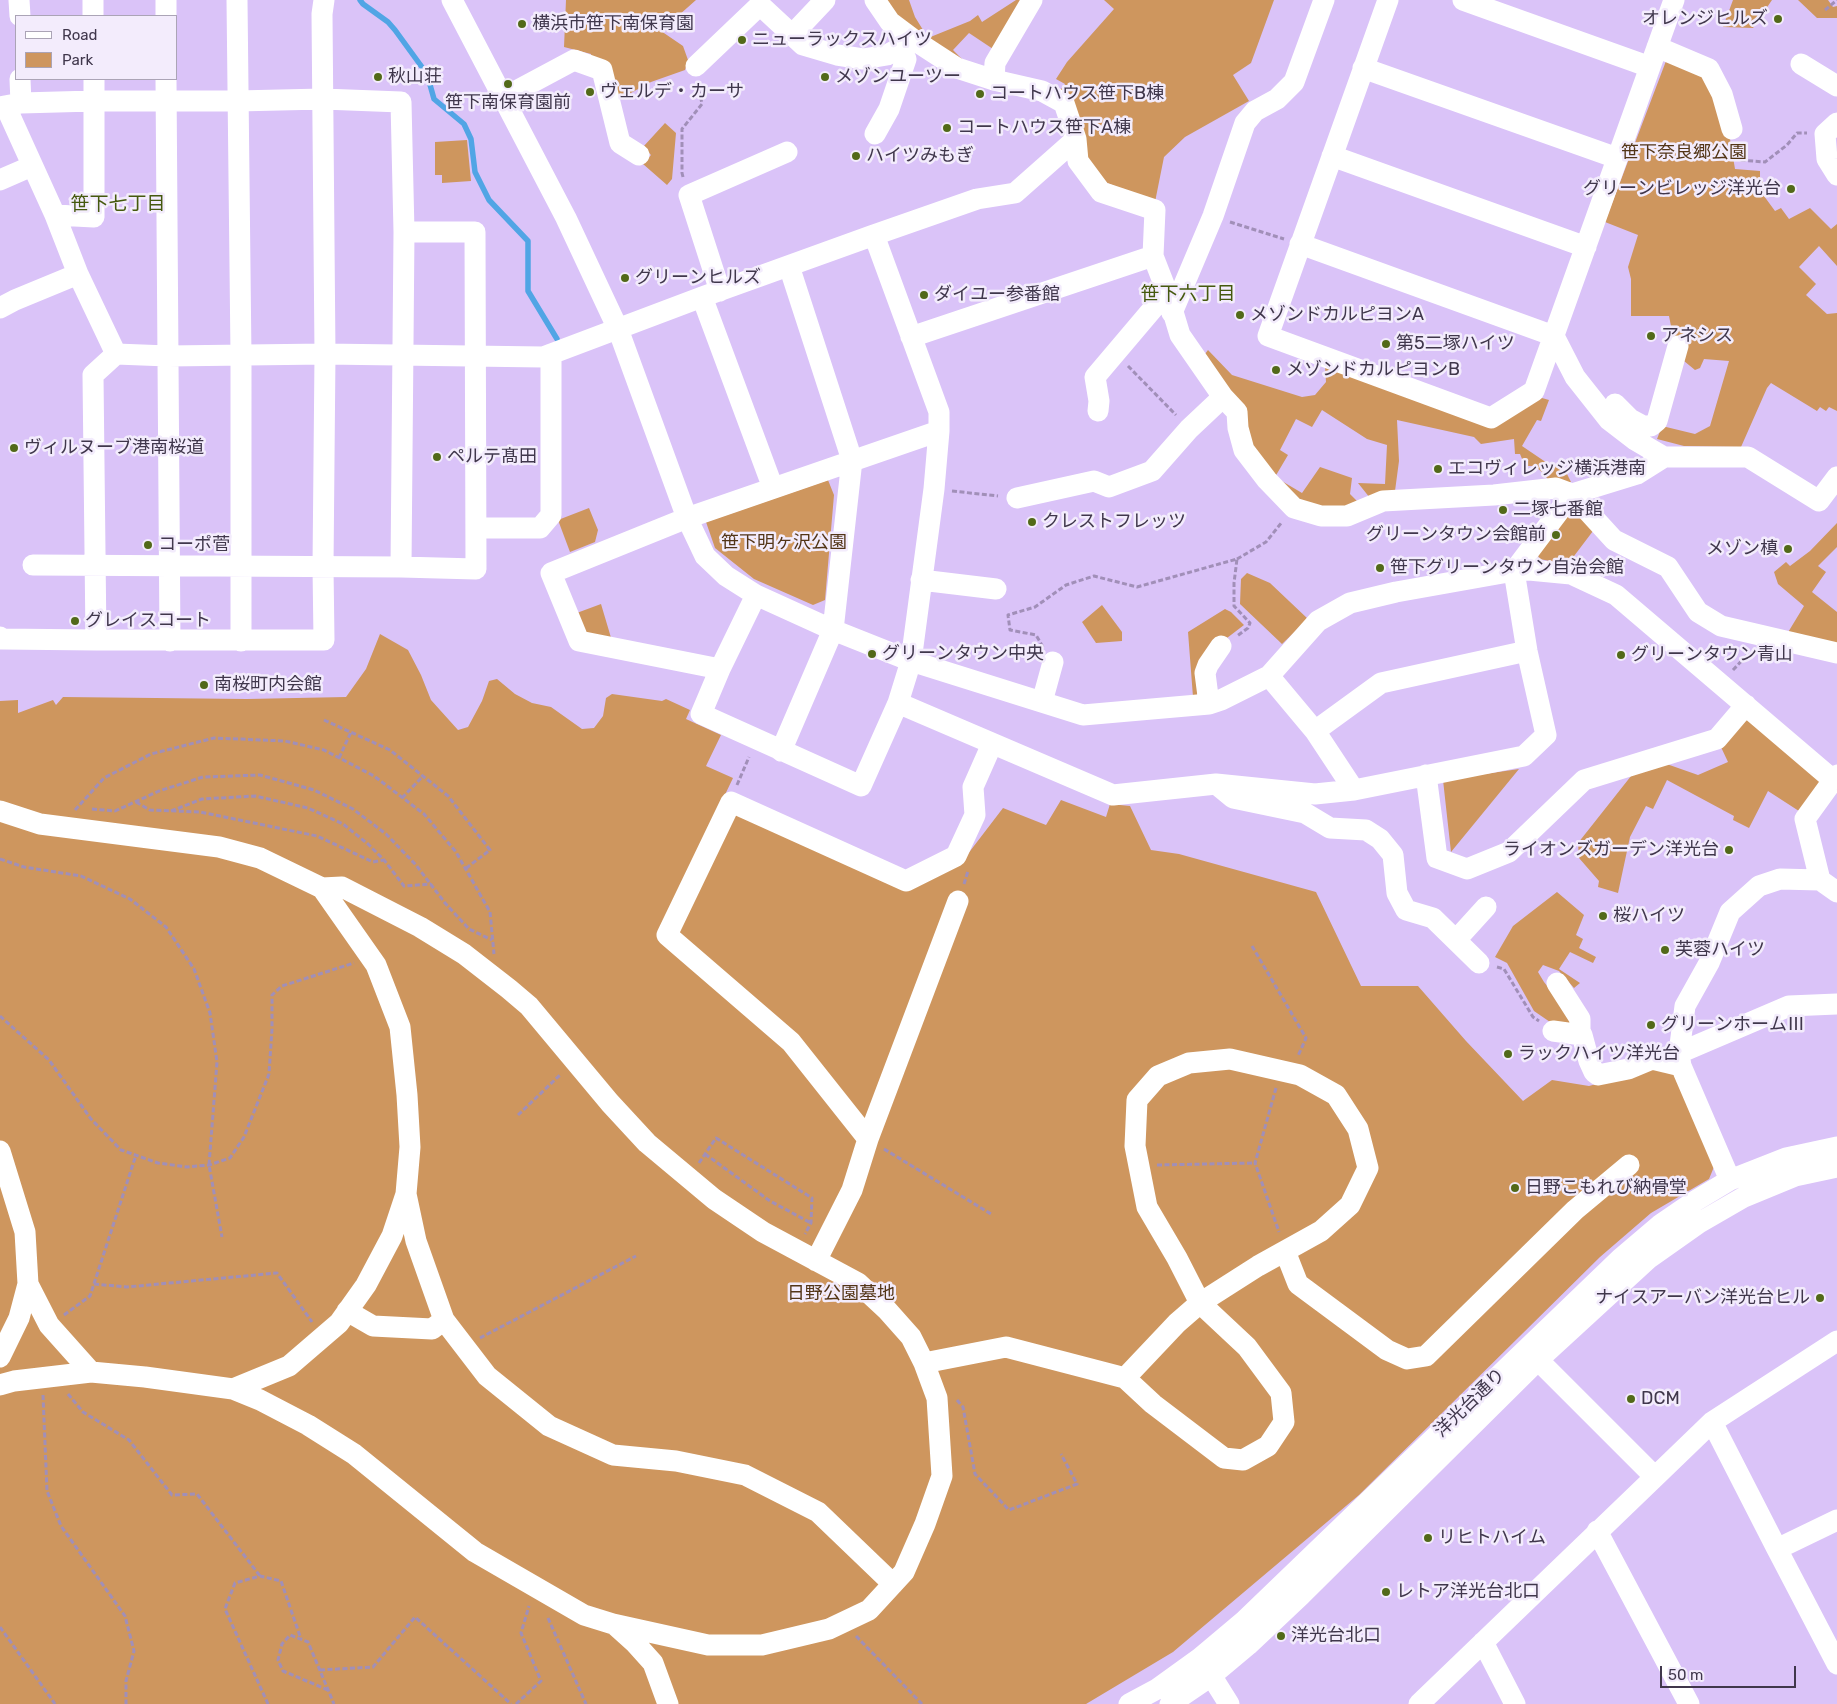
<!DOCTYPE html>
<html>
<head>
<meta charset="utf-8">
<style>
	body { margin:0 }
	#map { position:relative; width:1837px; height:1704px; overflow:hidden; background:#dac3f8; font-family:Rubik,sans-serif }
	canvas { display:block }
	.legend { position:absolute; left:15px; top:15px; width:162px; height:65px; box-sizing:border-box; background:#f3ecfc; border:1px solid #aba4b6; margin:0; padding:6px 9px; list-style:none; font-size:15px; color:#40374c }
	.legend li { display:flex; align-items:center; gap:10px; height:25px }
	.legend b { width:25px; border:1px solid #aba4b6 }
	.scale { position:absolute; left:1660px; top:1666px; width:136px; height:22px; box-sizing:border-box; border:2px solid #40374c; border-top:0; padding-left:6px; font-size:15px; line-height:18px; white-space:nowrap; color:#40374c; -webkit-text-stroke:4px #f3ecfc; paint-order:stroke }
</style>
</head>
<body>
<div id="map">
<canvas width="1837" height="1704"></canvas>
<ul class="legend">
<li><b style="height:6px;background:#fff"></b>Road</li>
<li><b style="height:14px;background:#ce965e"></b>Park</li>
</ul>
<div class="scale">50 m</div>
</div>
<script>
const context = document.querySelector('canvas').getContext('2d');
context.lineJoin = 'round';
function paint(path, color) { context.fillStyle = color; context.fill(path, 'evenodd'); }
const shape = rows => new Path2D(rows.map(r => 'M' + r).join(''));
function stroke(path, color, width, dash) { context.strokeStyle = color; context.lineWidth = width; context.lineCap = dash ? 'butt' : 'round'; context.setLineDash(dash || []); context.stroke(path); }
function drawText(font, color, halo, rows, align = 'center') {
  context.font = font + ' Rubik,"Noto Sans JP",sans-serif'; context.lineWidth = 5; context.setLineDash([]); context.textBaseline = 'middle'; context.strokeStyle = halo; context.fillStyle = color; for (const [text, x, y, turn = 0] of rows) {
    context.save(); context.translate(x, y); context.rotate((+turn || 0) * Math.PI / 180); context.textAlign = isNaN(turn) ? turn : align; if (halo) context.strokeText(text, 0, 0); context.fillText(text, 0, 0); context.restore();
  }
}
paint(shape([
	[566,0,696,0,661,31,683,46,688,60,685,70,651,82,618,100,592,63,591,54,564,47],
	[884,0,909,0,915,17,928,38,970,21,978,15,982,22,1016,0,1027,0,996,51,969,33,953,50,965,62,902,22],
	[1104,0,1274,0,1251,63,1233,75,1249,101,1185,137,1164,157,1155,202,1107,183,1084,156,1058,93,1065,84,1056,79,1067,62,1114,9],
	[1733,0,1772,0,1753,28,1723,27],
	[1798,0,1828,0,1833,7,1837,6,1837,18,1817,18],
	[1666,61,1708,73,1728,127,1735,169,1760,171,1760,177,1770,194,1764,196,1775,211,1781,208,1789,219,1810,208,1831,229,1837,224,1837,266,1819,246,1799,267,1816,284,1806,295,1827,314,1837,313,1837,411,1829,407,1826,411,1820,407,1817,411,1771,383,1767,388,1741,447,1684,446,1657,439,1662,426,1695,434,1710,426,1729,361,1704,359,1700,368,1695,370,1684,361,1674,341,1669,316,1631,316,1631,279,1628,267,1638,235,1605,222],
	[665,123,676,133,672,179,667,185,643,164,651,155,643,147],
	[467,140,471,181,442,183,442,175,435,175,435,142],
	[1208,350,1232,375,1302,397,1315,395,1326,382,1325,366,1494,423,1535,396,1549,400,1541,421,1537,420,1522,446,1550,465,1563,466,1571,482,1553,486,1543,473,1535,466,1525,466,1520,454,1515,454,1514,439,1481,444,1474,437,1397,420,1399,461,1395,491,1370,498,1358,483,1385,484,1387,445,1367,439,1322,410,1312,427,1296,419,1280,450,1288,455,1275,477,1302,493,1320,467,1352,478,1350,494,1360,504,1346,512,1307,508,1270,478,1202,358],
	[828,480,834,495,825,600,813,605,754,579,715,548,706,522],
	[589,508,598,530,595,542,570,552,558,520],
	[1572,508,1593,531,1568,564,1539,559,1537,552],
	[1837,523,1837,547,1818,566,1826,572,1812,592,1837,612,1837,647,1787,634,1804,606,1778,584,1774,572,1786,562,1790,566,1810,551],
	[1247,573,1270,583,1308,619,1282,644,1240,604,1241,579],
	[601,604,612,641,583,637,574,614],
	[1102,605,1122,632,1122,641,1096,643,1082,622],
	[1225,609,1231,612,1244,625,1210,651,1197,695,1193,697,1188,632],
	[380,634,408,650,421,675,431,700,458,730,468,727,482,701,489,681,497,679,515,694,532,703,551,707,582,729,594,728,603,716,606,698,612,694,662,701,666,699,690,710,686,719,721,735,706,766,733,778,722,801,906,889,964,859,1003,808,1046,825,1061,800,1106,817,1110,804,1130,806,1151,850,1179,854,1316,892,1361,986,1418,986,1466,1041,1523,1101,1552,1080,1589,1086,1658,1067,1675,1073,1716,1162,1709,1179,1651,1213,1600,1257,1359,1495,1173,1652,1086,1704,0,1704,0,701,18,700,18,713,53,700,56,705,63,697,247,699,346,697,366,669],
	[1750,715,1825,779,1802,813,1768,791,1749,828,1733,820,1734,816,1667,780,1653,809,1646,806,1630,837,1618,893,1598,887,1599,881,1579,858,1578,843,1635,771,1661,762,1698,775,1728,762,1720,745],
	[1519,769,1451,852,1443,780],
	[1557,892,1584,915,1576,935,1583,939,1579,948,1596,957,1593,963,1570,952,1559,969,1580,983,1574,988,1559,971,1543,965,1538,972,1544,982,1573,1019,1573,1025,1550,1022,1534,1011,1507,963,1495,957,1513,926]
]), '#ce965e');
stroke(shape([
	[360,0,363,4,388,22,395,30,427,74,434,99,464,124,471,139,475,172,489,200,528,241,528,291,557,339]
]), '#51a5e5', 5.5);
stroke(shape([
	[1825,10,1837,0],
	[1736,147,1739,160,1765,162,1787,145,1797,133,1807,133],
	[683,177,682,173,682,129,702,104,698,84],
	[1230,222,1284,239],
	[1128,366,1176,415],
	[952,491,998,496],
	[1237,559,1266,542,1282,522],
	[1043,647,1036,635,1010,630,1008,615,1035,607,1066,585,1094,576,1137,587,1237,559,1234,583,1234,606,1250,623,1248,628,1237,636],
	[1733,670,1749,653],
	[324,720,390,750,448,796,490,850,465,869],
	[339,758,351,732],
	[737,785,749,757],
	[402,798,423,776],
	[136,802,150,810,200,812,317,836,373,862,384,860],
	[92,809,115,811,159,791,203,777,260,775,314,790,353,809,386,834,416,865,445,903,469,929,492,940],
	[75,810,104,778,151,754,214,738,285,741,324,750,374,776,424,814,456,852,490,912,494,954],
	[171,811,202,799,255,796,308,808,343,824,368,844,384,860,404,886,431,884],
	[0,859,24,867,81,876,130,899,166,927,194,969,210,1013,217,1062,209,1165,222,1237],
	[964,884,968,871],
	[1252,946,1306,1038,1298,1056],
	[1497,967,1504,969,1533,1017,1539,1021],
	[0,1016,49,1060,91,1119,121,1150,158,1163,187,1167,209,1165,230,1158,244,1137,269,1074,272,1029,272,995,282,986,354,963],
	[1276,1088,1255,1163,1279,1232],
	[518,1115,561,1074],
	[884,1149,991,1214],
	[705,1154,770,1201,811,1223],
	[699,1163,716,1138,812,1198,811,1223,805,1234],
	[1157,1165,1255,1163],
	[94,1284,127,1287,277,1273,312,1322],
	[64,1315,90,1296,136,1155],
	[480,1338,636,1256],
	[68,1394,83,1412,129,1440,172,1495,197,1494,260,1576],
	[43,1395,47,1491,61,1526,125,1616,134,1651,126,1681,126,1704],
	[957,1400,963,1407,975,1474,1009,1510,1077,1484,1061,1454],
	[548,1618,586,1704],
	[0,1627,55,1704],
	[856,1636,922,1704],
	[320,1670,373,1667,415,1617,511,1704],
	[328,1690,283,1671,278,1660,282,1644,290,1635,308,1642,334,1704],
	[268,1704,225,1609,235,1583,260,1576,281,1581,301,1639],
	[516,1704,541,1681,521,1633,529,1606]
]), '#a18fb8', 3, [5, 2.5]);
stroke(shape([
	[19,0,20,16],
	[93,0,93,16],
	[166,0,166,16],
	[237,0,241,356,241,641],
	[452,0,566,218,618,329,687,518,705,556,726,576,756,595,833,630,911,661,1083,715,1209,704,1221,700,1269,676,1318,621,1350,603,1396,592,1514,571,1529,570,1571,574,1616,595,1833,780],
	[875,0,890,22,914,40],
	[1388,0,1268,336,1491,418,1534,391,1674,0],
	[1463,0,1650,67],
	[792,35,825,0],
	[1657,47,1709,69,1722,94,1732,129],
	[1801,64,1837,86],
	[696,66,760,5,803,45,837,55,863,59,887,55,914,40,957,68,994,80,1042,91,1064,103,1076,139,1078,161,1101,192,1155,210,1153,256],
	[1363,68,1617,158],
	[20,79,21,103],
	[166,79,170,641],
	[994,80,995,63,1032,0],
	[503,98,574,60,602,70,620,143,639,155],
	[0,107,21,103,94,101,237,101,323,99,401,102,404,232,401,567],
	[6,107,55,215,78,274,116,354,168,356,325,354,543,357,702,297,874,235,939,412,939,431,934,489,911,661,898,703,861,786,701,714,720,669,756,595],
	[1837,123,1825,134,1827,159,1837,175],
	[875,134,889,109,906,59,900,48],
	[1332,156,1586,247],
	[0,180,32,166],
	[55,215,94,217,94,79],
	[874,235,977,199,1015,193,1076,139],
	[1300,244,1554,336,1575,377,1609,420,1635,440,1664,457],
	[720,291,689,195,787,152],
	[702,297,773,488],
	[0,308,15,300,78,274],
	[1172,313,1213,216,1245,123,1255,111,1277,99,1294,82,1324,0],
	[911,337,1153,256,1167,292,1180,335,1223,397,1189,429,1152,471,1109,487,1094,481,1017,498],
	[1223,397,1237,412,1238,428,1244,450,1267,480,1294,508,1321,516,1347,516,1383,501,1494,495,1556,488,1572,494,1614,540,1668,567,1698,612,1721,626,1837,653],
	[1615,404,1630,419,1643,426,1651,426,1657,421,1678,346],
	[1098,411,1099,401,1095,377,1167,292],
	[476,528,540,528,551,515,551,354],
	[33,565,401,567,476,569,475,232,404,232],
	[921,580,996,589],
	[0,637,1,639,96,640,324,640,323,567,325,354,322,14,324,0],
	[96,640,93,375,116,354],
	[720,669,579,641,551,573,687,518,939,431],
	[1269,676,1315,731,1354,790,1315,794,1216,784,1233,798,1305,813,1330,828,1366,830,1380,839,1393,855,1397,893,1406,910,1433,918,1479,963],
	[1042,702,1053,662],
	[898,703,1113,795,1216,784],
	[1209,704,1205,673,1208,665,1221,646],
	[1315,731,1381,683,1527,651],
	[781,751,833,630,852,460,789,266],
	[1426,775,1437,858,1467,869,1509,852,1584,780,1717,739,1746,705],
	[1354,790,1524,756,1546,735,1527,651,1514,571,1572,494,1637,474,1664,457,1748,457,1819,501,1837,477],
	[0,811,40,824,219,847,260,858,322,888,342,887,420,927,464,954,509,989,529,1006,610,1103,647,1143,714,1199,763,1232,858,1283,887,1310,911,1337,924,1363,937,1398,942,1476,925,1524,904,1572,869,1610,829,1629,762,1645,708,1645,613,1624,584,1615,475,1552,354,1454,308,1425,260,1400,233,1389],
	[1820,880,1837,892],
	[1456,940,1486,907],
	[1557,983,1580,1019,1580,1034],
	[1553,1031,1582,1035,1589,1061,1594,1072,1598,1075,1628,1069,1652,1059,1681,1066],
	[1679,1053,1789,1006,1837,1004],
	[868,1139,791,1042,667,935,731,802,906,881,956,856,975,815,973,787,992,744],
	[0,1151,25,1232,28,1284,19,1318,0,1357],
	[1730,1180,1681,1066,1679,1053,1685,1006,1709,963,1730,912,1759,886,1780,879,1820,880,1805,819,1837,775],
	[406,1194,416,1241,444,1320,487,1376,549,1426,613,1455,676,1461,745,1475,818,1512,893,1584],
	[1285,1251,1298,1284,1387,1350,1407,1359,1426,1356,1575,1210,1629,1165],
	[816,1261,852,1190,868,1139,958,901],
	[28,1284,49,1325,91,1372],
	[347,1311,373,1326,432,1329,444,1320],
	[1538,1360,1655,1477,1712,1422,1837,1341],
	[924,1363,1006,1347,1125,1378,1177,1323,1200,1303,1258,1266,1321,1231,1350,1205,1368,1168,1358,1129,1336,1095,1300,1075,1230,1059,1189,1063,1158,1076,1137,1100,1135,1146,1147,1207,1177,1258,1200,1303,1247,1347,1281,1393,1284,1422,1268,1446,1243,1460,1224,1458,1153,1404,1125,1378],
	[0,1385,14,1381,91,1372,145,1377,233,1389,289,1366,339,1323,366,1285,392,1236,406,1194,410,1147,407,1095,400,1027,376,965,322,888],
	[1712,1422,1777,1549,1837,1520],
	[1597,1531,1689,1704],
	[1777,1549,1837,1664],
	[615,1625,635,1643,653,1663,668,1704],
	[1483,1642,1515,1704],
	[1204,1664,1229,1704],
	[1129,1704,1157,1689,1200,1658,1244,1621,1620,1259,1660,1225,1695,1201,1730,1180,1786,1158,1837,1147],
	[1170,1704,1211,1676,1248,1645,1301,1595,1538,1360,1648,1259,1699,1223,1744,1197,1795,1176,1837,1167],
	[1419,1704,1655,1477]
]), '#fff', 21);
for (const [x, y, r, color] of [
	[1778,19,5,"#526919"],
	[522,24,5,"#526919"],
	[742,40,5,"#526919"],
	[378,77,5,"#526919"],
	[825,77,5,"#526919"],
	[508,84,5,"#526919"],
	[590,92,5,"#526919"],
	[980,94,5,"#526919"],
	[947,128,5,"#526919"],
	[856,156,5,"#526919"],
	[1791,189,5,"#526919"],
	[625,278,5,"#526919"],
	[924,295,5,"#526919"],
	[1240,315,5,"#526919"],
	[1651,336,5,"#526919"],
	[1386,344,5,"#526919"],
	[1276,370,5,"#526919"],
	[14,448,5,"#526919"],
	[437,457,5,"#526919"],
	[1438,469,5,"#526919"],
	[1503,510,5,"#526919"],
	[1032,522,5,"#526919"],
	[1556,535,5,"#526919"],
	[148,545,5,"#526919"],
	[1788,549,5,"#526919"],
	[1380,568,5,"#526919"],
	[75,621,5,"#526919"],
	[872,654,5,"#526919"],
	[1621,655,5,"#526919"],
	[204,685,5,"#526919"],
	[1729,850,5,"#526919"],
	[1603,916,5,"#526919"],
	[1665,950,5,"#526919"],
	[1651,1025,5,"#526919"],
	[1508,1054,5,"#526919"],
	[1515,1188,5,"#526919"],
	[1820,1298,5,"#526919"],
	[1631,1399,5,"#526919"],
	[1428,1538,5,"#526919"],
	[1386,1592,5,"#526919"],
	[1281,1636,5,"#526919"]
]) { const dot = new Path2D(); dot.arc(x, y, r, 0, 2 * Math.PI); context.fillStyle = color; context.fill(dot); stroke(dot, '#f3ecfc', 2); }
drawText('18px', '#40374c', '#f3ecfc', [
	["オレンジヒルズ",1768,19,"right"],
	["横浜市笹下南保育園",532,24],
	["ニューラックスハイツ",752,40],
	["秋山荘",388,77],
	["メゾンユーツー",835,77],
	["ヴェルデ・カーサ",600,92],
	["コートハウス笹下B棟",990,94],
	["笹下南保育園前",508,103,"center"],
	["コートハウス笹下A棟",957,128],
	["ハイツみもぎ",866,156],
	["グリーンビレッジ洋光台",1781,189,"right"],
	["グリーンヒルズ",635,278],
	["ダイユー参番館",934,295],
	["メゾンドカルピヨンA",1250,315],
	["アネシス",1661,336],
	["第5二塚ハイツ",1396,344],
	["メゾンドカルピヨンB",1286,370],
	["ヴィルヌーブ港南桜道",24,448],
	["ペルテ髙田",447,457],
	["エコヴィレッジ横浜港南",1448,469],
	["二塚七番館",1513,510],
	["クレストフレッツ",1042,522],
	["グリーンタウン会館前",1546,535,"right"],
	["コーポ菅",158,545],
	["メゾン槙",1778,549,"right"],
	["笹下グリーンタウン自治会館",1390,568],
	["グレイスコート",85,621],
	["グリーンタウン中央",882,654],
	["グリーンタウン青山",1631,655],
	["南桜町内会館",214,685],
	["ライオンズガーデン洋光台",1719,850,"right"],
	["桜ハイツ",1613,916],
	["芙蓉ハイツ",1675,950],
	["グリーンホームⅢ",1661,1025],
	["ラックハイツ洋光台",1518,1054],
	["日野こもれび納骨堂",1525,1188],
	["ナイスアーバン洋光台ヒル",1810,1298,"right"],
	["DCM",1641,1399],
	["リヒトハイム",1438,1538],
	["レトア洋光台北口",1396,1592],
	["洋光台北口",1291,1636]
], 'left');
drawText('18px', '#533517', '#f3ecfc', [
	["笹下奈良郷公園",1684,153],
	["笹下明ヶ沢公園",784,543],
	["日野公園墓地",841,1294]
]);
drawText('18px', '#40374c', '#f3ecfc', [
	["洋光台通り",1470,1403,-44]
]);
drawText('19px', '#45590e', '#f3ecfc', [
	["笹下七丁目",118,205],
	["笹下六丁目",1188,295]
]);
</script>
</body>
</html>
